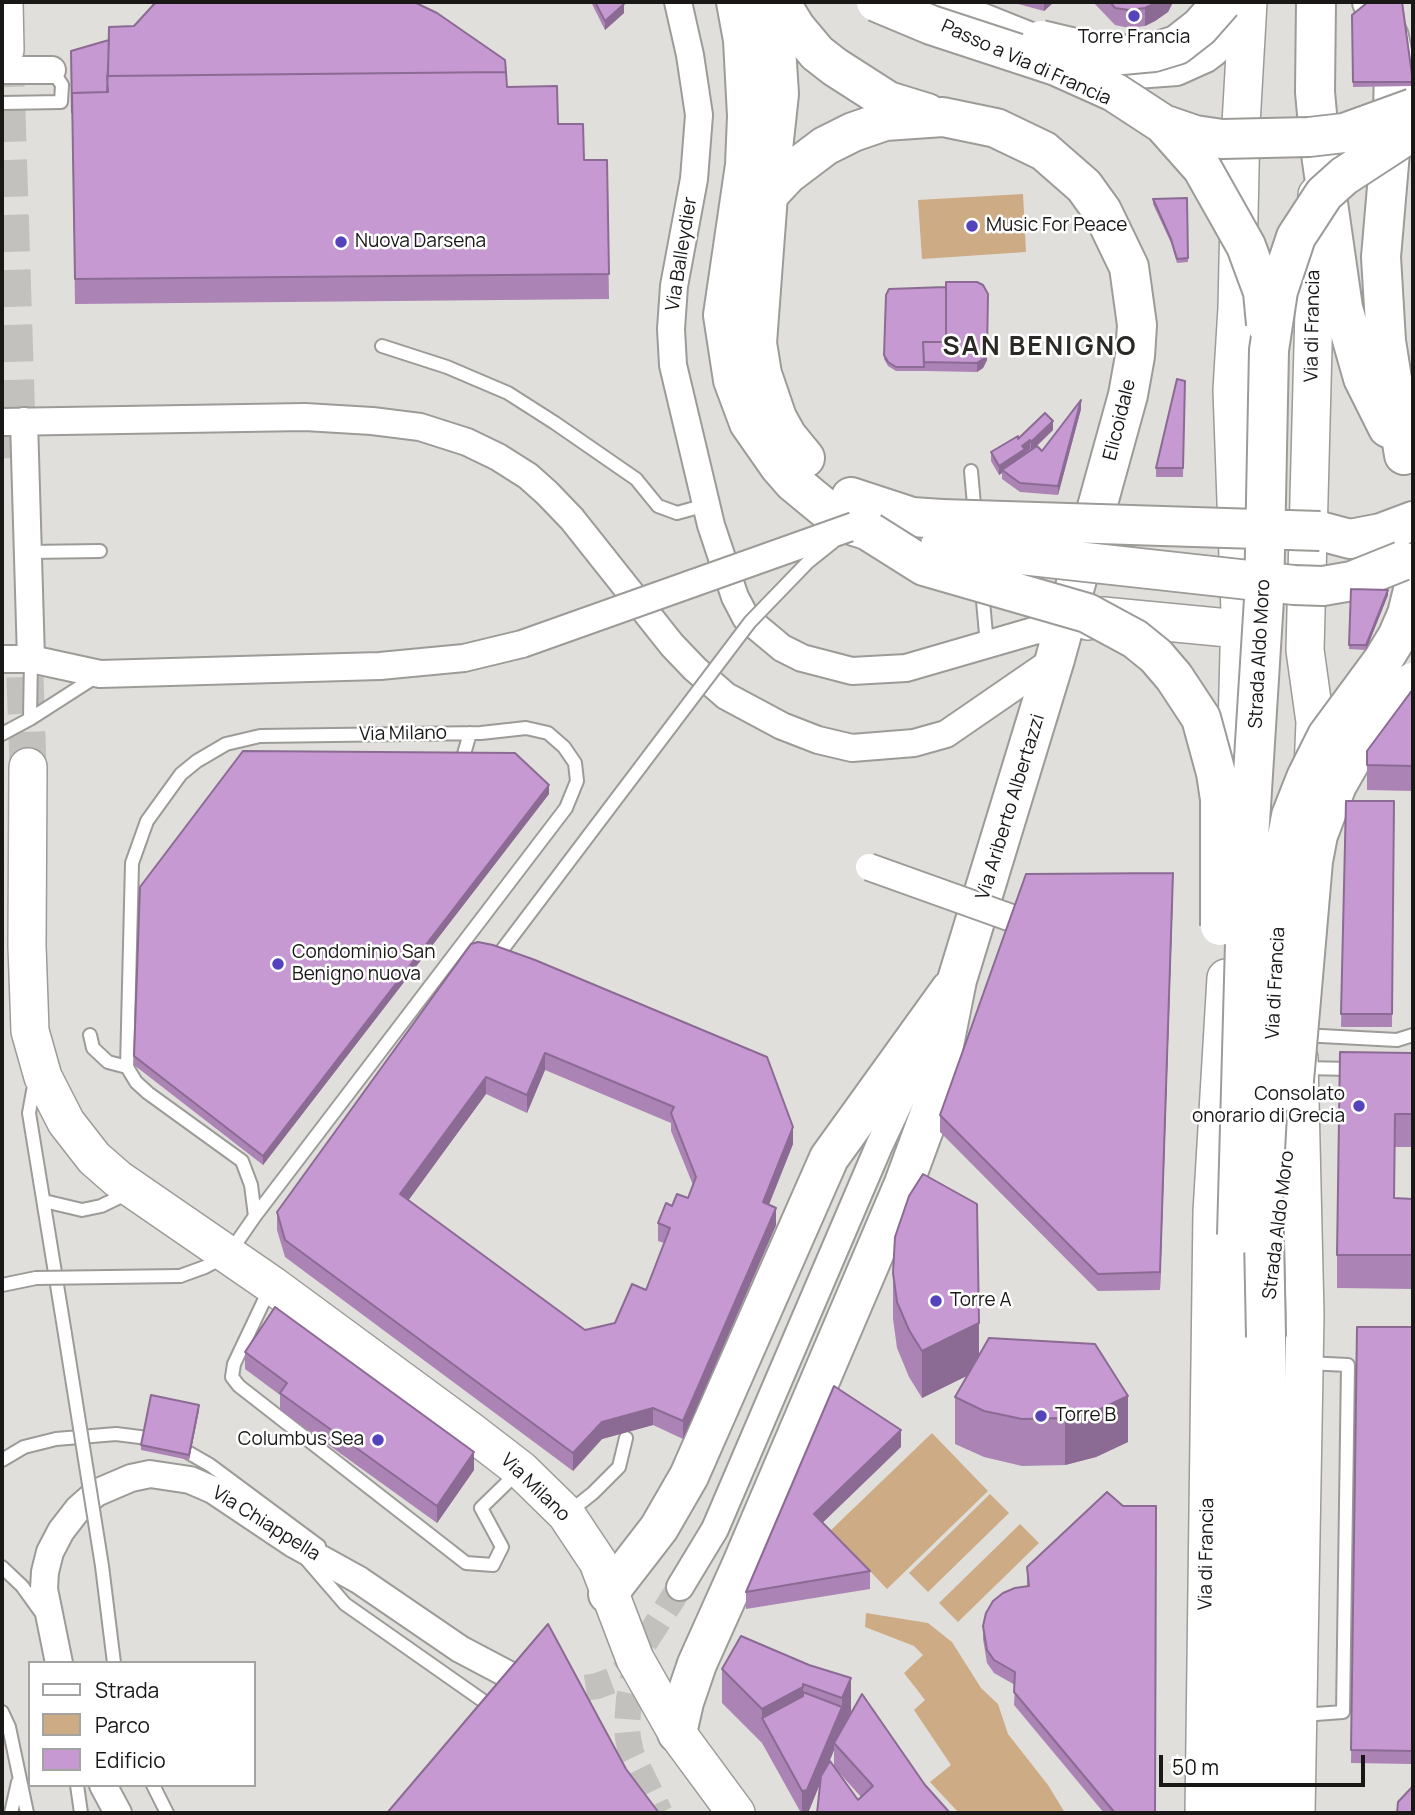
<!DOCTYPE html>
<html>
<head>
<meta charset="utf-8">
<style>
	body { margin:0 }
	#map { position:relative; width:1415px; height:1815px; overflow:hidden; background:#e1dfdc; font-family:Manrope,sans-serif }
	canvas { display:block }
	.frame { position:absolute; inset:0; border:4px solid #191817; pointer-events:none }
	.legend { position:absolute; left:28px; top:1661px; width:228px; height:126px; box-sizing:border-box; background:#fff; border:2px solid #a3a3a2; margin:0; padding:9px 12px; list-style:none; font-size:21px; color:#191817 }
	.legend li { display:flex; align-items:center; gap:14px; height:35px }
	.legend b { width:35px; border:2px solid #a3a3a2 }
	.scale { position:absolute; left:1159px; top:1755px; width:206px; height:32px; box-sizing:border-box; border:4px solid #191817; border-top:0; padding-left:9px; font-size:21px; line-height:24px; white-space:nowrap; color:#191817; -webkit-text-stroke:5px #fff; paint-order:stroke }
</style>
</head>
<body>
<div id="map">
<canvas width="1415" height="1815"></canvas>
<div class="frame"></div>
<ul class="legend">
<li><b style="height:9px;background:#fff"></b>Strada</li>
<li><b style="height:19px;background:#cdab84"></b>Parco</li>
<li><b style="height:19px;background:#c799d2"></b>Edificio</li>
</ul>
<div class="scale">50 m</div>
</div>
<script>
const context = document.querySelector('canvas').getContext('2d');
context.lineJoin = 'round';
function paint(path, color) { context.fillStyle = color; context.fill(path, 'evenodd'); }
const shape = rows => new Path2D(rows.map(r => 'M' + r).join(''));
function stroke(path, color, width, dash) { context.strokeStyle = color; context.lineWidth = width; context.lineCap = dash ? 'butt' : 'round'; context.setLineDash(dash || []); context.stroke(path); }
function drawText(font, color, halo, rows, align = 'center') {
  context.font = font + ' Manrope,sans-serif'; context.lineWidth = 5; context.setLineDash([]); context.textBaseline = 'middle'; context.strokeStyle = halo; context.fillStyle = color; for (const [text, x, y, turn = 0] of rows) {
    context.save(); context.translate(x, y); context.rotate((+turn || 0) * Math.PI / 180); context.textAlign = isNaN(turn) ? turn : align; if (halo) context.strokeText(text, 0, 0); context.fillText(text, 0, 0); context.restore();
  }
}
paint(shape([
	[1023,194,1026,252,922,259,918,200],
	[932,1433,988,1491,887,1589,831,1530],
	[990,1494,1009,1513,928,1592,909,1573],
	[1020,1524,1039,1543,958,1622,939,1603],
	[866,1613,928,1623,952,1642,981,1688,998,1704,1008,1734,1048,1785,1065,1813,959,1813,930,1782,951,1765,914,1710,925,1700,904,1673,923,1655,914,1646,865,1627]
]), '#cdab84');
stroke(shape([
	[641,1656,633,1679,629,1699,627,1726,628,1738,631,1753,660,1813],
	[547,1689,579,1689,597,1686,613,1680,630,1666,680,1587]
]), '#c3c1be', 26, [26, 13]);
stroke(shape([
	[5,50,18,458],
	[25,677,28,767]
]), '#c3c1be', 37, [37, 18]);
const lane = shape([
	[2,103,61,102,62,85,52,70],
	[382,346,447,367,508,393,555,423,636,479,658,506,677,513,706,505],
	[971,471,975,516],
	[28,552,100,551],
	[982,590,987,645],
	[30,719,31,659],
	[2,734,30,719,97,676],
	[462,761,470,733],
	[90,1035,93,1048,108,1062,127,1067],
	[1302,1035,1397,1040,1413,1035],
	[1302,1068,1353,1069],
	[38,1083,33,1091,29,1113,65,1334],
	[44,1201,82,1210,101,1206,128,1193],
	[180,1276,205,1267,228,1255,255,1216,566,808,577,781,575,763,564,747,548,733,526,728,481,733,260,736,226,744,197,761,181,774,147,821,132,863,127,1067,136,1082,148,1093,242,1161,251,1185,255,1216],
	[2,1285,36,1278],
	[270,1288,234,1364,232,1377,239,1386,466,1563,493,1565,502,1547,481,1508,519,1471],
	[177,1446,210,1465,319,1546],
	[2,1460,24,1447,56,1439,116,1434,156,1439],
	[569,1512,593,1493,619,1467,626,1438],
	[307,1560,345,1604,489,1705],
	[2,1567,22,1586,40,1611],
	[2,1712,9,1727,27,1813],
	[1302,1715,1343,1712,1348,1365,1306,1363],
	[77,1785,81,1813],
	[153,1785,167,1813],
	[11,1813,18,1782]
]);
const street = shape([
	[678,2,690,55,699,115,694,179,674,286,671,329,673,365,711,525,735,597,746,618,782,648,802,658,852,671,906,668,1037,630,1062,634],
	[946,2,1056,46],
	[1098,61,1136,75,1177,72,1206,59,1214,53,1232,37,1247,15],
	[2,70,52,70],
	[24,421,31,659],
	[2,422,305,417,372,421,420,427,467,442,498,457,528,476,547,493,572,519,672,645,695,669,726,696,782,726,818,740,852,748,914,743,946,734,1055,659],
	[2,659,31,659,100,674,380,666,464,658,522,644],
	[680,1587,715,1529,879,1146,927,1044],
	[59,1663,44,1589,45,1572,50,1552,61,1531,78,1509,96,1493,131,1478,150,1474,190,1480,213,1490,292,1543,359,1580,460,1649,513,1677],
	[103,1785,118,1813]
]);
const secondary = shape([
	[4,2,5,50],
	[1088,621,1103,616,1239,629],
	[28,767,27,946,30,1031,43,1077,66,1122,94,1158,118,1179,272,1285,469,1430,521,1470,566,1514,598,1562,635,1659,677,1733,736,1813],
	[1236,770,1240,612,1232,390,1237,308,1241,124,1248,2],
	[1313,770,1315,722,1305,650,1317,195],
	[1204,1813,1212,1212,1226,978],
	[1296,1813,1305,1315,1299,1058]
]);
const primary = shape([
	[780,2,796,28,817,53,835,67,888,101,927,113],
	[1316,2,1315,92,1320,147],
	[608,1594,659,1528,689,1476,829,1158,950,990],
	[677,1733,684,1702,697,1664,741,1566,903,1186,931,1110,957,980,1055,659,1128,395,1135,356,1137,325,1129,267,1102,211,1084,186,1044,151,996,128,943,117,885,121,853,132,825,146,788,174,758,206,754,213]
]);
const highway = shape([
	[736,2,743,40,747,116,745,165,723,315,733,380,749,423,779,466,793,482,833,515,854,526,886,536],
	[768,2,775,32,779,94,768,195,757,343,762,374,777,418,787,436,805,458],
	[1372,2,1389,37,1394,62,1393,117,1381,257,1386,341,1404,455],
	[1320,147,1343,308,1363,378,1388,428],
	[851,497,912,517,942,519],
	[1320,531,1350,539,1381,533,1413,521],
	[1407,614,1413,590],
	[1237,1235,1240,1621,1238,1813],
	[1266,1337,1272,1623,1270,1813]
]);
stroke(lane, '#9d9b98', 16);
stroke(street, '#9d9b98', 30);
stroke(secondary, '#9d9b98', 40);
stroke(primary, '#9d9b98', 42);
stroke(highway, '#9d9b98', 42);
stroke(lane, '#fff', 12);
stroke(street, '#fff', 26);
stroke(secondary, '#fff', 37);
stroke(primary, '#fff', 38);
stroke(highway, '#fff', 38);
const laneBridge = shape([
	[493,962,750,622,808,562,833,542],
	[36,1278,180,1276],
	[65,1334,102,1566,114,1663]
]);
const streetBridge = shape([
	[522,644,854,526],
	[869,867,1017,920]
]);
const highwayBridge = shape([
	[876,2,931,25,1056,66,1114,92,1163,124,1202,168,1246,246,1263,292,1266,324],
	[1041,40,1092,52,1122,55,1154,52,1177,45,1200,27,1222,2],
	[1163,124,1195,135,1222,139,1309,137,1344,133,1413,108],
	[942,519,1320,531],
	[870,532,924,566,1087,613,1135,639,1156,656,1174,677,1201,718,1216,773,1220,799,1220,926],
	[940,546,1294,585,1323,586,1352,581,1402,561],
	[1293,1092,1313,861,1318,835,1337,785,1353,757,1413,682],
	[1237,1235,1247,870,1264,599,1269,350,1278,291,1296,237,1324,194,1344,176,1413,131],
	[1266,1337,1263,1188,1275,965,1287,837,1291,816,1306,778,1327,736,1383,660,1397,637,1407,614]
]);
stroke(laneBridge, '#9d9b98', 16, []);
stroke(streetBridge, '#9d9b98', 30, []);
stroke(highwayBridge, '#9d9b98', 42, []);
stroke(laneBridge, '#fff', 12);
stroke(streetBridge, '#fff', 26);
stroke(highwayBridge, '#fff', 38);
paint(shape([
	[591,2,623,2,624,13,605,30],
	[1011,2,1054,2,1044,11],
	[1093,2,1173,2,1168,12,1155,21,1145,26,1129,28,1115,25],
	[1352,15,1413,82,1413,86,1353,87],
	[71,51,507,87,558,124,584,160,607,160,609,299,75,304],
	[1187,198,1188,262,1177,263,1171,243,1153,204,1153,199],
	[884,355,987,360,983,368,977,372,924,371,924,369,924,371,896,371,888,366,884,359],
	[1185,381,1183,477,1156,477,1156,468],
	[1081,409,1058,495,1020,492,1002,479,1002,473,999,475,991,461,991,452,1018,439,1053,430,1037,446,1042,451],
	[1351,589,1388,595,1366,650,1349,649],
	[1413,689,1413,791,1367,790,1367,751],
	[549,794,263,1165,134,1065,140,887],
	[1346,801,1394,801,1392,1027,1341,1027],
	[1173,891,1160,1290,1098,1291,940,1132,940,1115],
	[493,945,793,1144,769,1205,776,1225,683,1439,653,1425,602,1439,573,1471,285,1257,277,1230,277,1212],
	[545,1070,671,1123,671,1131,693,1185,688,1198,672,1206,658,1223,658,1241,664,1243,646,1290,615,1323,585,1330,408,1200,486,1094,527,1113],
	[1413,1053,1413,1147,1395,1147,1394,1198,1413,1199,1413,1289,1337,1288,1337,1255],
	[893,1273,979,1355,1128,1442,1096,1457,1065,1465,1022,1466,984,1457,955,1444,955,1397,968,1375,922,1398,909,1377,897,1348,893,1319],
	[1357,1327,1413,1327,1413,1764,1351,1763],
	[245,1352,474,1470,437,1523,280,1410,280,1395,245,1369],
	[199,1410,189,1460,141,1450,141,1445],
	[901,1447,822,1523,870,1571,870,1589,746,1609,746,1592],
	[1027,1567,1155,1813,1104,1813,1014,1705,1015,1685,994,1673,987,1663,983,1639,983,1626,1027,1586],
	[809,1665,851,1678,851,1711,846,1723,925,1785,817,1813,820,1783,808,1813,801,1813,762,1743,722,1703,722,1669],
	[834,1750,834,1768,829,1763],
	[835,1768,861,1797,858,1800]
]), '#ab84b5');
paint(shape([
	[1044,2,1054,2,1044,11],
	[1158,2,1173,2,1168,12,1155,21,1145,26,1145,8],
	[624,4,624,13,605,30,605,21],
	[988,294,987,360,983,368,977,372,977,363],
	[1081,400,1081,409,1058,495,1058,486],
	[1053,421,1053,430,1031,451,1031,442],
	[1030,440,1030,449,1025,453,1025,458,1002,470,1002,473,999,475,999,466],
	[1388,590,1388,595,1366,650,1366,645],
	[549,785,549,794,263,1165,263,1156],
	[1173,873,1173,891,1160,1290,1160,1272],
	[545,1053,545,1070,527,1113,527,1095],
	[486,1077,486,1094,400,1212,400,1194],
	[793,1127,793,1144,763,1219,763,1202],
	[776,1208,776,1225,683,1439,683,1421],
	[979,1323,979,1370,922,1398,922,1351],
	[1128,1396,1128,1442,1096,1457,1065,1465,1065,1418],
	[199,1405,199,1410,189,1460,189,1455],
	[653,1408,653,1425,602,1439,573,1471,573,1453,602,1422],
	[901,1430,901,1447,814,1531,814,1514],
	[474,1452,474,1470,437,1523,437,1506],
	[851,1678,851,1711,836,1745,834,1743,834,1750,808,1813,802,1813,802,1791,842,1707,842,1698],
	[803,1684,803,1717,762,1718,762,1743,762,1709]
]), '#8b6b93');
const building = shape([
	[156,2,414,2,437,13,505,60,506,72,108,76,109,27,134,26,156,2],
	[595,2,623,2,624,4,605,21,595,2],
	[1110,2,1158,2,1145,8,1129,10,1115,8,1110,2],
	[1368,2,1402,2,1413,82,1353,82,1352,15,1368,2],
	[109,40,107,92,72,93,72,113,71,51,109,40],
	[506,72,507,87,557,86,558,124,583,124,584,160,607,160,609,274,75,279,72,93,108,92,107,76,506,72],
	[1187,198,1188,258,1177,259,1171,239,1153,199,1187,198],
	[946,282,977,282,983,285,988,294,987,351,983,359,977,363,924,362,923,342,946,342,946,282],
	[946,287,946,342,923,342,924,367,896,367,888,362,884,355,886,295,889,289,946,287],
	[1177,379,1185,381,1183,468,1156,468,1177,379],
	[1081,400,1058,486,1020,483,1002,470,1037,446,1042,451,1081,400],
	[1045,413,1053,421,1031,442,1030,440,1022,446,1025,449,999,466,991,452,1018,436,1018,439,1045,413],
	[1351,589,1388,590,1366,645,1349,645,1351,589],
	[1413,689,1413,766,1367,765,1367,751,1413,689],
	[243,751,515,753,549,785,263,1156,134,1056,140,887,243,751],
	[1346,801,1394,801,1392,1014,1341,1014,1346,801],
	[1173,873,1160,1272,1098,1274,940,1115,1026,874,1173,873],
	[478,942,493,945,535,960,767,1057,793,1127,763,1202,776,1208,683,1421,653,1408,602,1422,573,1453,285,1240,277,1212,471,944,478,942],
	[545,1053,674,1107,671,1113,696,1177,688,1198,677,1194,672,1206,666,1203,658,1223,670,1228,646,1290,632,1284,615,1323,585,1330,400,1194,486,1077,527,1095,545,1053],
	[1340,1052,1413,1053,1413,1114,1395,1114,1394,1198,1413,1199,1413,1255,1337,1255,1340,1052],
	[923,1174,977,1204,979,1323,922,1351,909,1330,897,1302,893,1273,895,1237,909,1196,923,1174],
	[275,1307,474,1452,437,1506,280,1393,287,1383,245,1352,275,1307],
	[1357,1327,1413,1327,1413,1751,1351,1750,1357,1327],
	[989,1338,1095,1344,1128,1396,1096,1411,1065,1418,1022,1419,984,1411,955,1397,989,1338],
	[834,1386,901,1430,814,1514,870,1571,746,1592,834,1386],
	[151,1395,199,1405,189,1455,141,1445,151,1395],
	[1107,1492,1123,1506,1156,1506,1155,1813,1115,1813,1014,1692,1015,1672,994,1660,987,1650,983,1626,986,1613,993,1601,1003,1593,1015,1588,1029,1586,1027,1567,1107,1492],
	[548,1624,626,1769,659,1813,387,1813,548,1624],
	[741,1636,809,1665,851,1678,842,1698,803,1684,803,1687,762,1709,722,1669,741,1636],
	[803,1692,842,1707,807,1790,802,1791,762,1718,803,1696,803,1692],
	[862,1694,925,1785,950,1813,817,1813,821,1776,830,1761,858,1800,873,1786,834,1743,862,1694],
	[1413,1786,1413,1813,1397,1813,1398,1802,1413,1786]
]);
paint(building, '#c799d2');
stroke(building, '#8b6b93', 2);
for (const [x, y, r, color] of [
	[1134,16,7,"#5543bb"],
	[972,226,7,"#5543bb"],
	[341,242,7,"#5543bb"],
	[278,964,7,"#5543bb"],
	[1359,1106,7,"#5543bb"],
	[936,1301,7,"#5543bb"],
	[1041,1416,7,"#5543bb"],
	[378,1440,7,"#5543bb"]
]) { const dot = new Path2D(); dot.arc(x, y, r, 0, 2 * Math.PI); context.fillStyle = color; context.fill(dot); stroke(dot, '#fff', 2.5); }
drawText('19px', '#191817', '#fff', [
	["Torre Francia",1134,38,"center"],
	["Music For Peace",986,226],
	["Nuova Darsena",355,242],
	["Condominio San",292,953],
	["Benigno nuova",292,975],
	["Consolato",1345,1095,"right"],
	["onorario di Grecia",1345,1117,"right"],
	["Torre A",950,1301],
	["Torre B",1055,1416],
	["Columbus Sea",364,1440,"right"]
], 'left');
drawText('19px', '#191817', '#fff', [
	["Passo a Via di Francia",1026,63,24],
	["Via Balleydier",682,254,-81],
	["Via di Francia",1313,326,-89],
	["Elicoidale",1120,420,-76],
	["Strada Aldo Moro",1260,654,-87],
	["Via Milano",403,734,-1],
	["Via Ariberto Albertazzi",1011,807,-73],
	["Via di Francia",1276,983,-87],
	["Strada Aldo Moro",1279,1225,-83],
	["Via Milano",535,1488,44],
	["Via Chiappella",266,1524,32],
	["Via di Francia",1207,1554,-89]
]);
context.letterSpacing = '2px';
drawText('bold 26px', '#2a2926', '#fff', [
	["SAN BENIGNO",1040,348]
]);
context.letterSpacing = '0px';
</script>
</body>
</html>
